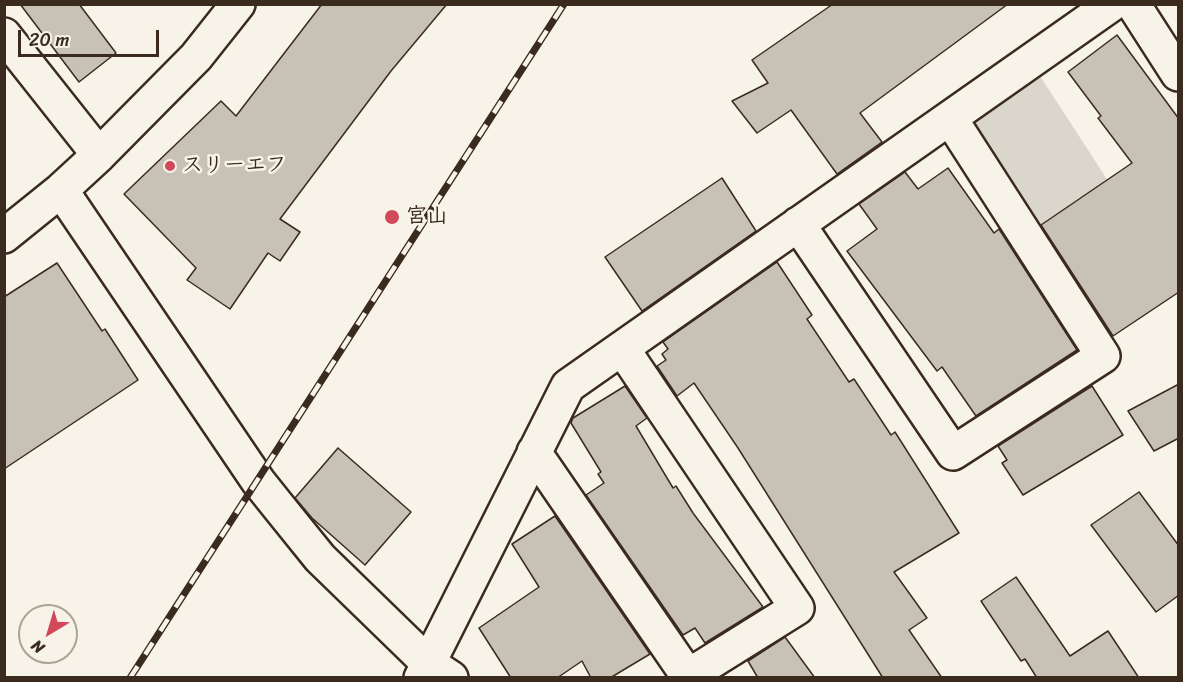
<!DOCTYPE html>
<html>
<head>
<meta charset="utf-8">
<style>
	body { margin:0 }
	#map { position:relative; width:1183px; height:682px; overflow:hidden; background:#f7f3e8; font-family:Sriracha,sans-serif }
	canvas { display:block }
	.frame { position:absolute; inset:0; border:6px solid #3b2a1e; pointer-events:none }
	.north { position:absolute; left:18px; top:604px; width:60px; height:60px; box-sizing:border-box; background:#f7f3e8; border:2px solid #aca397; border-radius:50%; rotate:218deg; font-size:16px; font-weight:700; line-height:24px; text-align:center; color:#3b2a1e }
	.north::after { content:''; display:block; margin:auto; width:21px; height:27px; background:#d1495b; clip-path:polygon(50% 0,100% 100%,50% 72%,0 100%) }
	.scale { position:absolute; left:18px; top:30px; width:141px; height:27px; box-sizing:border-box; border:3px solid #3b2a1e; border-top:0; padding-left:8px; font-size:18px; line-height:21px; white-space:nowrap; color:#3b2a1e; -webkit-text-stroke:4px #f7f3e8; paint-order:stroke }
</style>
</head>
<body>
<div id="map">
<canvas width="1183" height="682"></canvas>
<div class="frame"></div>
<div class="north">N</div>
<div class="scale">20 m</div>
</div>
<script>
const context = document.querySelector('canvas').getContext('2d');
context.lineJoin = 'round';
function paint(path, color) { context.fillStyle = color; context.fill(path, 'evenodd'); }
const shape = rows => new Path2D(rows.map(r => 'M' + r).join(''));
function stroke(path, color, width, dash) { context.strokeStyle = color; context.lineWidth = width; context.lineCap = dash ? 'butt' : 'round'; context.setLineDash(dash || []); context.stroke(path); }
function drawText(font, color, halo, rows, align = 'center') {
  context.font = font + ' Sriracha,"Klee One",sans-serif'; context.lineWidth = 5; context.setLineDash([]); context.textBaseline = 'middle'; context.strokeStyle = halo; context.fillStyle = color; for (const [text, x, y, turn = 0] of rows) {
    context.save(); context.translate(x, y); context.rotate((+turn || 0) * Math.PI / 180); context.textAlign = isNaN(turn) ? turn : align; if (halo) context.strokeText(text, 0, 0); context.fillText(text, 0, 0); context.restore();
  }
}
paint(shape([
	[1040,76,1114,190,1049,237,972,123]
]), '#dbd6cb');
const building = shape([
	[20,4,79,4,116,53,79,82,20,4],
	[322,4,447,4,391,71,280,219,300,232,280,261,268,253,230,309,187,280,196,268,124,194,221,101,236,116,322,4],
	[833,4,1008,4,860,113,882,142,837,174,791,110,757,133,732,101,768,83,752,60,833,4],
	[1117,35,1179,119,1179,292,1113,336,1041,225,1132,163,1098,118,1101,116,1068,72,1117,35],
	[948,168,994,233,999,229,1077,350,976,416,942,367,937,371,847,251,877,229,859,204,905,172,918,189,948,168],
	[722,178,756,231,642,311,605,257,722,178],
	[777,262,812,315,807,319,849,382,854,379,891,435,895,432,959,533,894,572,927,618,909,630,942,678,883,678,738,448,694,383,677,396,657,366,666,360,662,354,668,349,663,342,777,262],
	[57,263,102,331,105,329,138,380,4,469,4,297,57,263],
	[1179,384,1179,438,1154,451,1128,411,1179,384],
	[625,386,647,418,636,426,673,488,676,486,693,513,763,607,705,643,695,628,683,635,586,495,604,483,598,474,601,472,571,423,573,418,625,386],
	[1092,386,1123,435,1023,495,1002,463,1007,460,998,446,1092,386],
	[338,448,411,512,365,565,312,518,295,498,338,448],
	[1139,492,1179,546,1179,595,1156,612,1091,525,1139,492],
	[555,516,650,654,610,678,591,678,582,661,557,678,511,678,479,628,539,587,512,544,555,516],
	[1016,577,1070,656,1108,631,1139,678,1037,678,1025,659,1021,661,981,601,1016,577],
	[785,637,815,678,758,678,748,661,785,637]
]);
paint(building, '#c8c1b6');
stroke(building, '#3b2a1e', 1.5);
const minor = shape([
	[1133,4,1178,74],
	[4,35,99,155],
	[61,190,258,481,278,506,320,558,427,662,451,678],
	[798,224,953,453,1103,356,950,118],
	[4,236,61,190,99,155,196,57,238,4],
	[534,452,688,676,797,608,622,348],
	[421,678,568,386,1112,4]
]);
stroke(minor, '#3b2a1e', 38);
stroke(minor, '#f7f3e8', 33);
const rail = shape([
	[130,678,564,4]
]);
stroke(rail, '#3b2a1e', 7);
stroke(rail, '#f7f3e8', 4.5, [14]);
for (const [x, y, r, color] of [
	[170,166,6,"#d1495b"],
	[392,217,8,"#d1495b"]
]) { const dot = new Path2D(); dot.arc(x, y, r, 0, 2 * Math.PI); context.fillStyle = color; context.fill(dot); stroke(dot, '#f7f3e8', 2); }
drawText('bold 21px', '#3b2a1e', '#f7f3e8', [
	["スリーエフ",182,166],
	["宮山",406,217]
], 'left');
</script>
</body>
</html>
